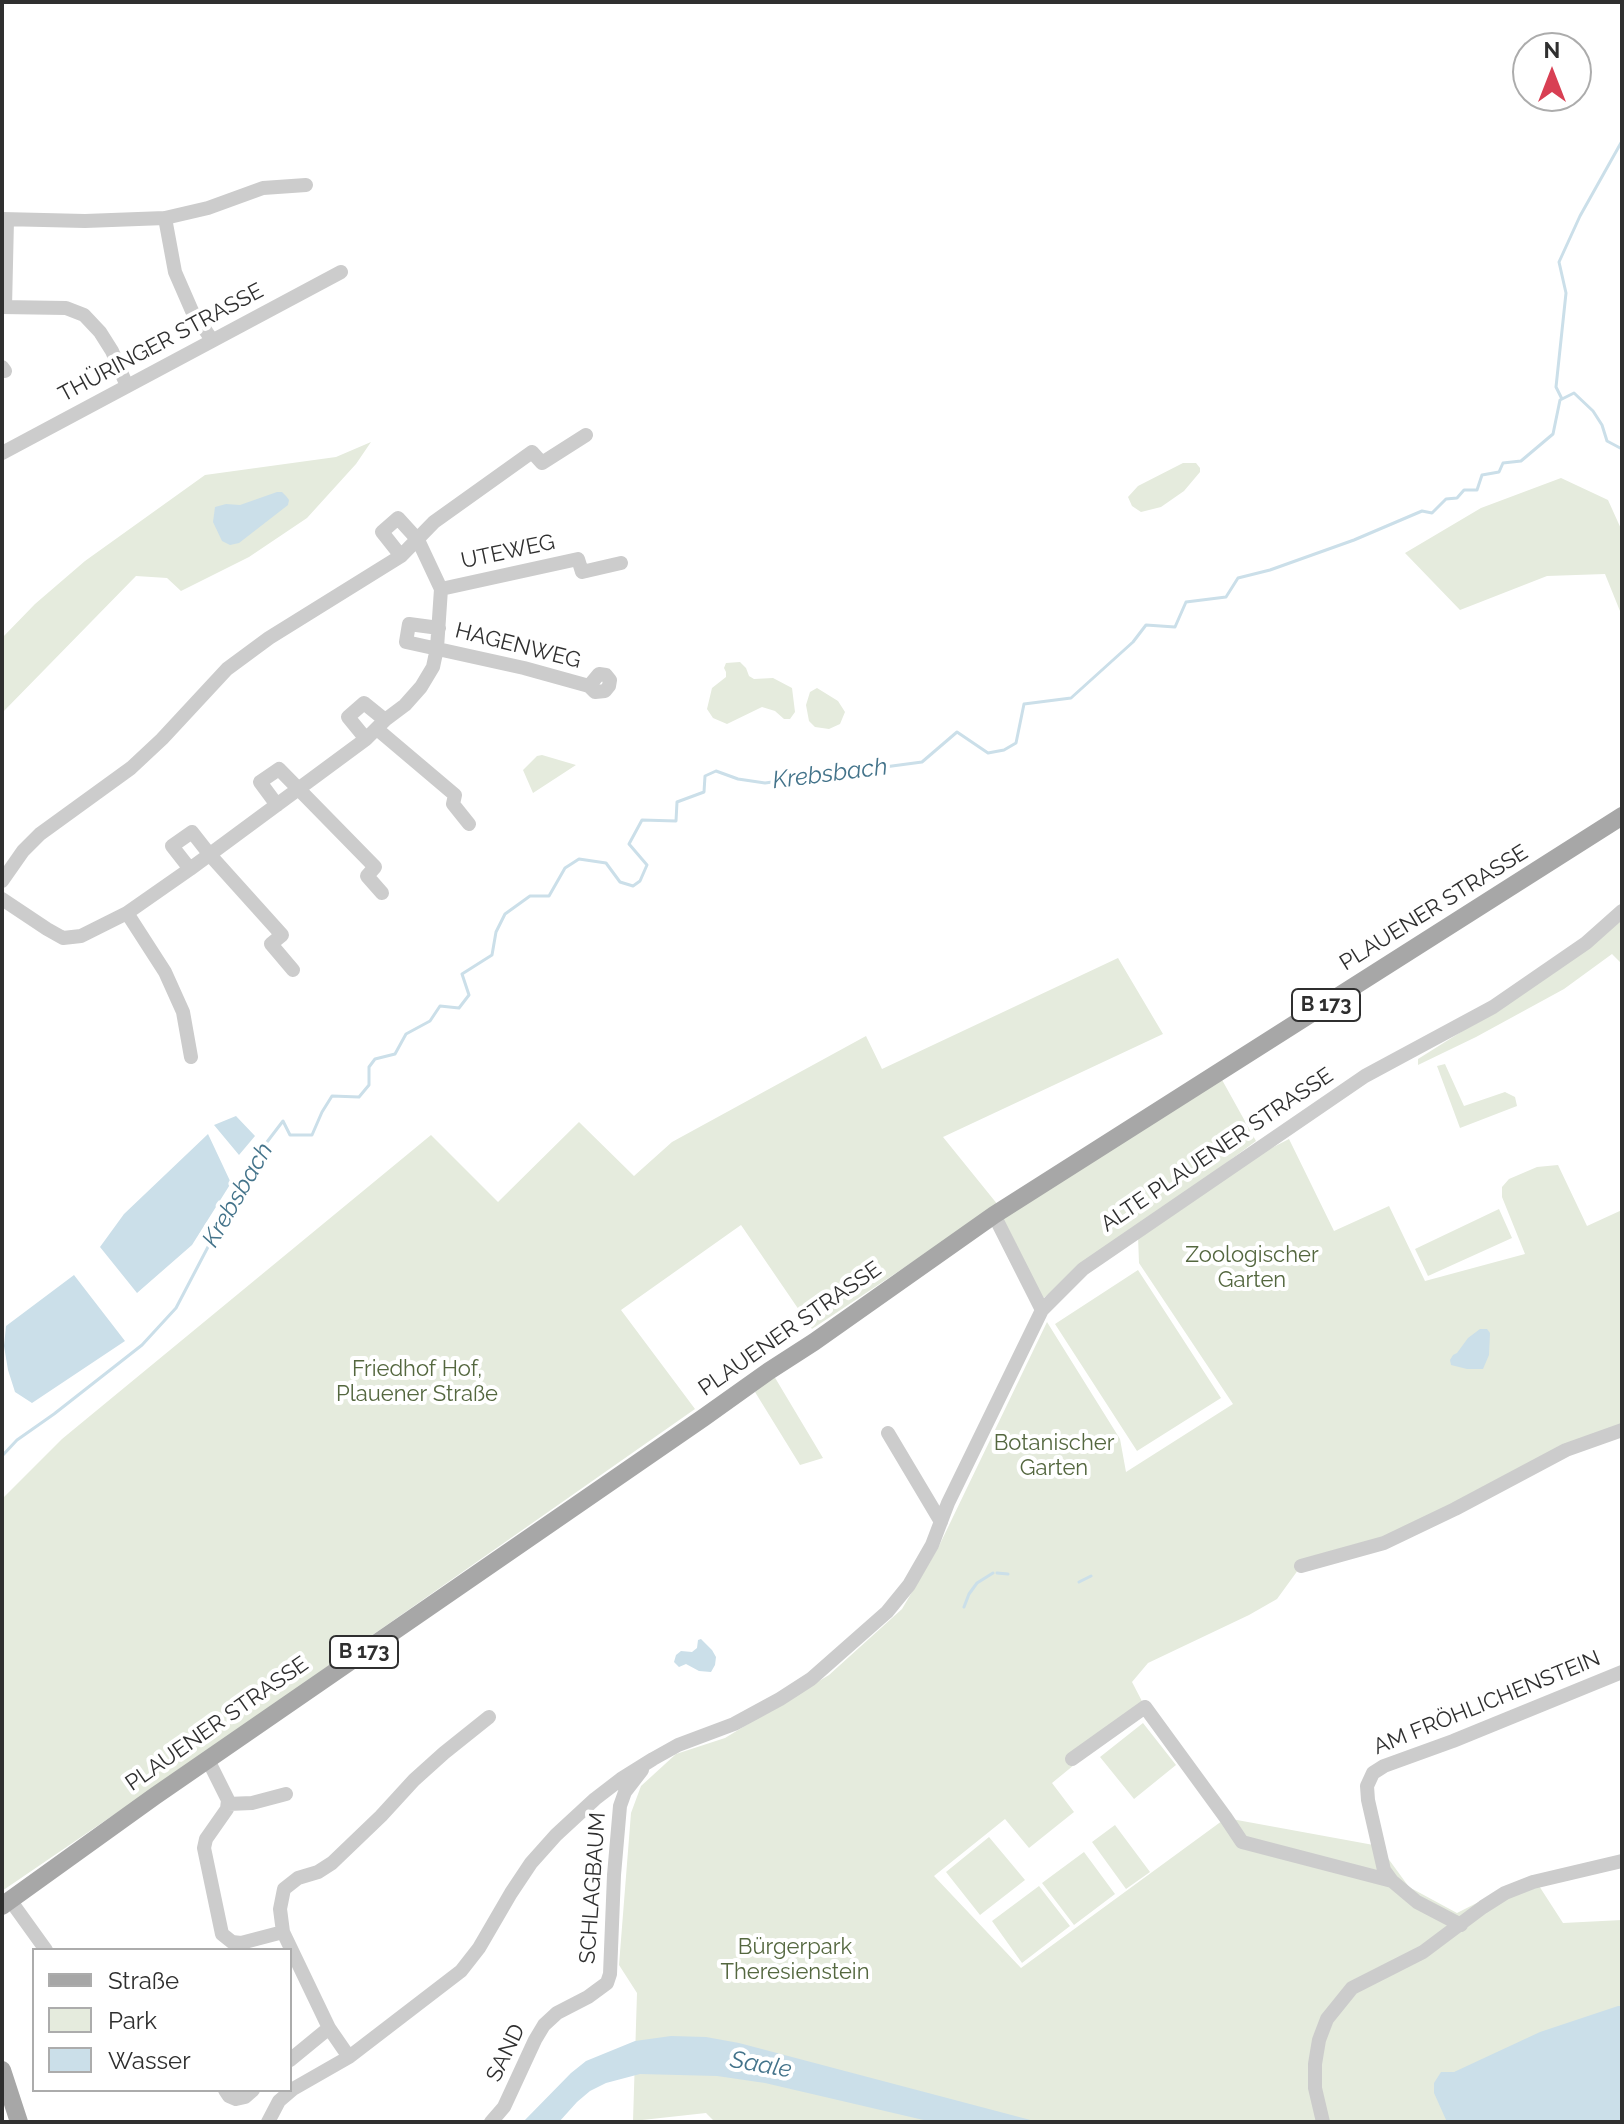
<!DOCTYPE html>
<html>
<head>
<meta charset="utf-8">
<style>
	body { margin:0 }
	#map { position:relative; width:1624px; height:2124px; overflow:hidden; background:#fff; font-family:Raleway,sans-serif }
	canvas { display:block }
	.frame { position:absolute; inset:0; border:4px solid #2f2f2f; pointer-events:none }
	.legend { position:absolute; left:32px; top:1948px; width:260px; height:144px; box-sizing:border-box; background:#fff; border:2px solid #acacac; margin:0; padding:10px 14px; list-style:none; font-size:24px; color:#2f2f2f }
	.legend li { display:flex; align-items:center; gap:16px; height:40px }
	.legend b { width:40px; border:2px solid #acacac }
	.north { position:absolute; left:1512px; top:32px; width:80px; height:80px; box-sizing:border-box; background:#fff; border:2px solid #acacac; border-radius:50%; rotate:0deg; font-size:22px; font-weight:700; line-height:32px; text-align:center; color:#2f2f2f }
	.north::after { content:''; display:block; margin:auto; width:28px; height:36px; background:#d83f53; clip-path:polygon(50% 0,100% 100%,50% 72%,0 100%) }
</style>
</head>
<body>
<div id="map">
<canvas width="1624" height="2124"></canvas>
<div class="frame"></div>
<ul class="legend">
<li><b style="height:10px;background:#a7a7a7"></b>Straße</li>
<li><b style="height:22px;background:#e5ebdd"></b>Park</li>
<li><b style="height:22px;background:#cbdfe9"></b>Wasser</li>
</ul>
<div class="north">N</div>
</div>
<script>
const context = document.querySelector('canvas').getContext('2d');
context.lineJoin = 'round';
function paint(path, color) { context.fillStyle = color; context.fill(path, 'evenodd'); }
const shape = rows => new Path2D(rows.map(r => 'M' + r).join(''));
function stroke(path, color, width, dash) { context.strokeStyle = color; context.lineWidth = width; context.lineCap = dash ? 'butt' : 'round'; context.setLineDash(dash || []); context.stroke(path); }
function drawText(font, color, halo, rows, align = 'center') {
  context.font = font + ' Raleway,sans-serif'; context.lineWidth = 8; context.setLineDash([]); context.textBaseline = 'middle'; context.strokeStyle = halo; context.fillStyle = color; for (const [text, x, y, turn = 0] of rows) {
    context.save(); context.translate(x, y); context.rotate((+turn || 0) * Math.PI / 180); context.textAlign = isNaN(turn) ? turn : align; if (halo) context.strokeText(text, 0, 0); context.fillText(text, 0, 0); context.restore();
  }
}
paint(shape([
	[371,442,356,464,307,518,249,557,181,591,167,578,136,576,2,713,2,638,35,604,85,561,205,475,336,457],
	[1183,463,1196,463,1200,468,1200,472,1184,491,1161,507,1141,512,1132,506,1128,497,1138,486],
	[1561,478,1608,500,1622,531,1622,616,1605,574,1547,576,1460,610,1405,553,1481,508],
	[740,662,746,668,749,676,754,679,773,678,792,688,795,712,790,719,784,719,775,711,762,707,727,724,713,718,707,709,712,688,726,677,726,672,724,668,726,663],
	[817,688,838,701,845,712,840,724,829,729,815,727,809,721,806,705,810,692],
	[542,755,576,765,533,793,523,770,537,756],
	[1622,919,1622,964,1612,954,1564,989,1476,1037,1418,1065,1418,1059,1542,981],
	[1118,958,1163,1034,943,1137,998,1205,812,1329,741,1225,621,1310,695,1409,197,1758,2,1891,2,1499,62,1439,431,1135,498,1202,579,1122,634,1176,672,1142,866,1036,882,1069],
	[1445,1064,1464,1106,1505,1092,1515,1097,1517,1106,1460,1128,1437,1066],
	[1221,1078,1256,1141,1042,1299,999,1219],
	[1289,1139,1334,1231,1389,1206,1425,1281,1525,1254,1502,1197,1502,1187,1509,1179,1537,1167,1558,1165,1587,1226,1622,1210,1622,1430,1384,1543,1301,1566,1277,1599,1249,1615,1148,1663,1132,1682,1145,1707,1052,1783,1074,1812,1029,1848,1005,1819,934,1876,1021,1968,1226,1818,1379,1846,1409,1887,1457,1913,1532,1875,1563,1923,1622,1920,1622,2122,715,2122,706,2113,633,2121,637,1993,619,1965,631,1813,641,1786,676,1754,725,1738,829,1675,902,1609,938,1548,1047,1322,1120,1439,1126,1472,1233,1404,1139,1263,1138,1236,1252,1158],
	[1499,1209,1512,1238,1428,1276,1415,1249],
	[1138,1270,1221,1398,1137,1451,1055,1324],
	[774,1376,823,1458,800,1465,755,1392],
	[1143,1723,1176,1765,1134,1799,1100,1757],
	[1115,1825,1150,1872,1126,1889,1092,1842],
	[989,1837,1025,1880,980,1915,946,1872],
	[1084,1852,1115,1894,1074,1925,1042,1883],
	[1039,1886,1070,1926,1022,1963,992,1921]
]), '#e5ebdd');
paint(shape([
	[277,492,282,492,286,496,289,500,288,505,239,543,230,545,222,541,213,522,215,507,226,504,240,505],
	[236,1116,255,1136,239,1155,214,1125],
	[208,1134,231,1183,192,1245,137,1293,100,1247,124,1214],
	[74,1275,125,1341,32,1403,15,1392,8,1370,4,1346,6,1326],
	[1480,1329,1487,1329,1490,1333,1489,1355,1483,1369,1467,1369,1451,1365,1450,1360,1453,1355,1457,1353,1468,1338],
	[701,1639,712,1650,716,1657,715,1665,711,1672,699,1671,686,1664,679,1667,674,1662,676,1655,681,1651,692,1652,697,1648,698,1640],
	[1618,2006,1622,2006,1622,2122,1447,2122,1434,2093,1434,2083,1441,2072,1454,2072,1540,2032],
	[671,2036,706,2037,739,2043,1038,2122,932,2122,765,2083,717,2076,640,2074,606,2083,590,2091,577,2102,559,2122,523,2122,571,2073,586,2061,635,2041]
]), '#cbdfe9');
stroke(shape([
	[1562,399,1556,387,1566,293,1559,262,1580,216,1622,141],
	[2,1456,17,1440,54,1414,142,1345,176,1308,254,1159,283,1121,290,1135,312,1135,322,1112,332,1096,359,1097,369,1085,369,1067,375,1059,395,1054,406,1034,430,1021,440,1006,459,1008,469,995,462,974,492,955,496,932,505,914,530,896,549,896,565,868,579,859,606,863,620,882,633,886,640,881,647,865,629,844,642,820,676,821,677,802,704,792,705,776,716,771,738,779,765,783,922,762,957,732,988,753,1004,750,1016,743,1024,704,1071,698,1133,642,1146,625,1175,627,1186,602,1226,597,1238,578,1270,570,1354,540,1422,511,1432,513,1446,499,1457,498,1464,490,1477,490,1482,475,1499,472,1503,463,1521,461,1553,434,1560,400,1574,393,1593,411,1602,425,1607,441,1622,449],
	[997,1573,1008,1574],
	[1079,1582,1091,1576],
	[964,1607,969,1594,977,1583,993,1573]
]), '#cbdfe9', 3);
stroke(shape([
	[165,218,175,272,192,311,212,340],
	[2,219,85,221,165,218,208,208,263,188,306,185],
	[2,307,66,308,84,315,100,332,112,351,127,386],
	[5,307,7,220],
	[2,367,5,371],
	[2,453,341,272],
	[441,589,578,559,582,572,621,563],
	[439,628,409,624,406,642,524,668,589,686,595,692,605,691,609,686,610,680,606,675,599,674,589,686],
	[377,729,455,795,453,804,469,824],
	[366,739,348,717,364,703,385,720],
	[277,805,260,782,279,769,375,867,367,876,382,893],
	[190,869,172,846,192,832,210,855,282,935,271,944,293,970],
	[2,881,23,851,40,834,131,768,162,739,227,669,269,638,401,556,434,522,532,452,542,463,586,435],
	[2,899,47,929,63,938,81,936,127,913,190,869,366,739,385,720,405,705,421,687,433,667,437,648,441,589,418,540,398,518,382,532,401,556],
	[127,913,165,972,183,1012,191,1057],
	[994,1215,1042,1310],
	[888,1433,941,1522],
	[1301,1566,1384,1543,1455,1509,1566,1450,1622,1430],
	[1072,1759,1145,1707,1226,1818,1242,1842,1392,1881],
	[208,1760,228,1800,227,1809,206,1839,204,1848,222,1934,232,1942,241,1943,283,1932],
	[228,1804,252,1803,286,1794],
	[10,1900,46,1950],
	[1461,1925,1417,1902,1392,1881,1384,1870,1368,1800,1367,1786,1373,1773,1384,1766,1453,1741,1622,1672],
	[349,2057,329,2028,283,1932,280,1909,284,1889,298,1878,318,1872,332,1863,381,1816,414,1780,444,1753,489,1717],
	[290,2060,329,2028],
	[225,2090,229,2096,236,2099,245,2097,253,2090],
	[268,2122,279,2101,293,2089,349,2057,461,1971,479,1948,511,1893,531,1863,556,1835,595,1799,621,1779,653,1759,678,1745,734,1724,780,1699,811,1679,887,1612,909,1585,932,1545,948,1503,1042,1310,1083,1269,1365,1076,1493,1007,1586,943,1622,911],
	[491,2122,504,2107,535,2040,544,2025,557,2013,588,1997,607,1983,610,1974,614,1875,620,1806,625,1792,642,1770],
	[1323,2122,1315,2088,1315,2064,1319,2040,1327,2019,1352,1988,1423,1952,1483,1907,1505,1893,1533,1882,1622,1861]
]), '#ccc', 14);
stroke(shape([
	[2,1906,155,1796,703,1418,769,1371,814,1342,994,1215,1622,816],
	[2,2070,19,2122]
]), '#a7a7a7', 18);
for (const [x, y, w] of [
	[1326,1005,68],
	[364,1652,68]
]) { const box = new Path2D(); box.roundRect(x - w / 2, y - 16, w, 32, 6); context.fillStyle = '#fff'; context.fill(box); stroke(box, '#2f2f2f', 2); }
drawText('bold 20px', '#2f2f2f', null, [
	["B 173",1326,1005],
	["B 173",364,1652]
]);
drawText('22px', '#2f2f2f', '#fff', [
	["THÜRINGER STRASSE",161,343,-28],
	["UTEWEG",508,552,-12],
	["HAGENWEG",518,646,14],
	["PLAUENER STRASSE",1434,908,-32],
	["ALTE PLAUENER STRASSE",1217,1150,-34],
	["PLAUENER STRASSE",790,1329,-35],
	["AM FRÖHLICHENSTEIN",1487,1703,-22],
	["PLAUENER STRASSE",217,1724,-35],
	["SCHLAGBAUM",593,1888,-86],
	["SAND",506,2053,-64]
]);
drawText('22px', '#54673f', '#fff', [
	["Zoologischer",1252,1255],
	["Garten",1252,1280],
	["Friedhof Hof,",417,1369],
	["Plauener Straße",417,1394],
	["Botanischer",1054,1443],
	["Garten",1054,1468],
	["Bürgerpark",795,1947],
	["Theresienstein",795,1972]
]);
drawText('italic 24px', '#43738a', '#fff', [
	["Krebsbach",830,774,-7],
	["Krebsbach",238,1195,-60],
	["Saale",761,2065,10]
]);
</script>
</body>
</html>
